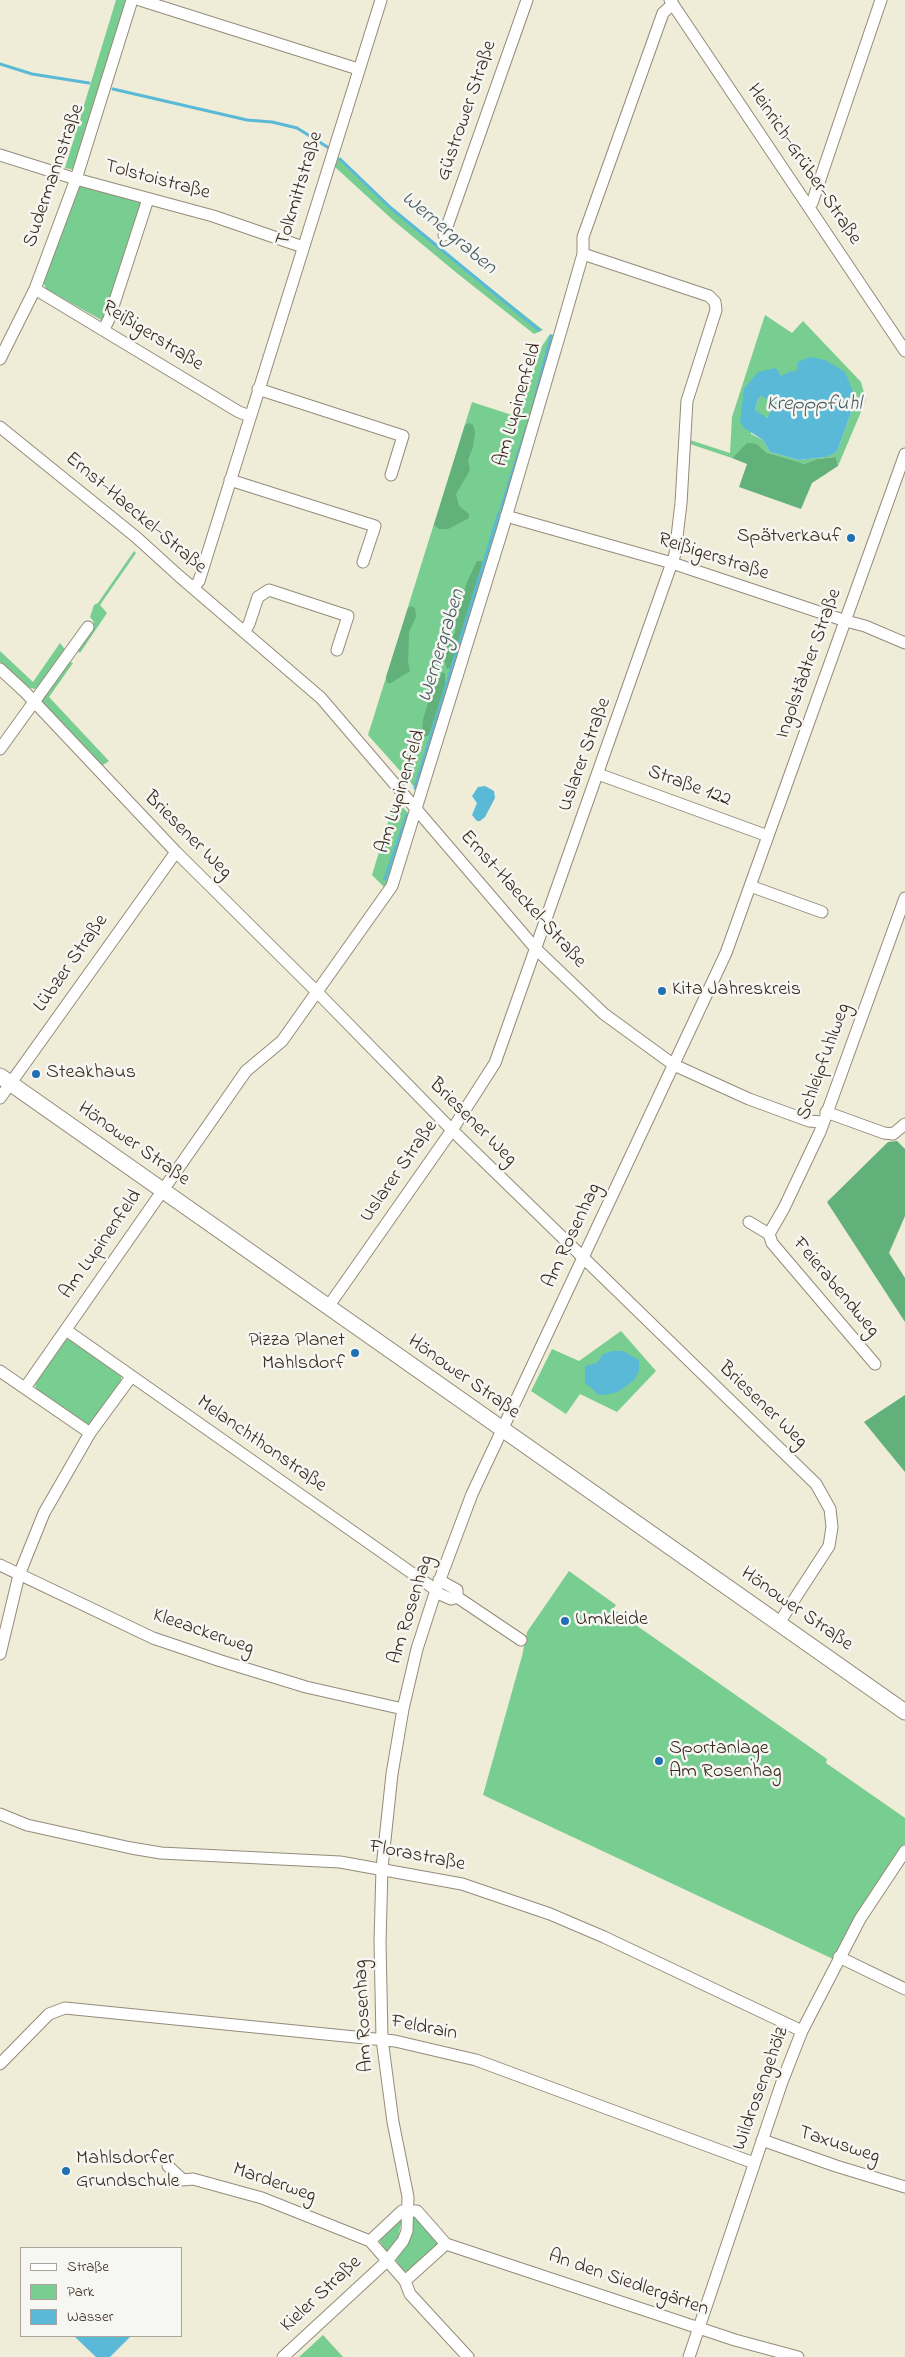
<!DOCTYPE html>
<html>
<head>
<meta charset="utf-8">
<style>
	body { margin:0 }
	#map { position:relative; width:905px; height:2357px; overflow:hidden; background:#efecd8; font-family:"Indie Flower",sans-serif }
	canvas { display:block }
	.legend { position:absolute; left:20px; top:2247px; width:162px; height:90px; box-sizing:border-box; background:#f6f6f2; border:1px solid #aba49d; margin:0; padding:6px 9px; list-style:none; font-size:15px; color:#3b2a1e }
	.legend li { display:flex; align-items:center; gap:10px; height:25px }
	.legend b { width:25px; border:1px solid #aba49d }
</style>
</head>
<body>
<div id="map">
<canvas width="905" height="2357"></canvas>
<ul class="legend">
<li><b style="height:6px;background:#fff"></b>Straße</li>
<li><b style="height:14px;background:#78cd90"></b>Park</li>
<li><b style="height:14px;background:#59b9d7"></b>Wasser</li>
</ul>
</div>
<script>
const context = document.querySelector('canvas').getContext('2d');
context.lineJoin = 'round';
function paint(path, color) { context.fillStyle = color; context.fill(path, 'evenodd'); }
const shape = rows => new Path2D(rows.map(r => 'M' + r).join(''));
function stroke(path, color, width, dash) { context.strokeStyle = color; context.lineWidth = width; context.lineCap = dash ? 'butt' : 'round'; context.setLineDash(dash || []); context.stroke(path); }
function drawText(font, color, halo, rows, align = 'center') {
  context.font = font + ' "Indie Flower",sans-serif'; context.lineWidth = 5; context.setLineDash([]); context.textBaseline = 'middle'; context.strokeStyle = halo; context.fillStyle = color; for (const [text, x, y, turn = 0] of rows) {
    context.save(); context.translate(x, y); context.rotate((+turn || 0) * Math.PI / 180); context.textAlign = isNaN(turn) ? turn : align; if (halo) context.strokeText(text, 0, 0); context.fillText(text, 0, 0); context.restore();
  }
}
paint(shape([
	[116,0,127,0,75,170,65,168],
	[338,157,404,219,543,330,534,334,458,274,394,221,335,167],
	[79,185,144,203,105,322,46,289,43,281],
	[765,315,792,333,803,321,861,382,866,400,838,466,836,457,817,459,804,464,786,461,767,453,757,444,747,444,732,458,690,444,690,440,730,453,732,417],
	[749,388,759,399,755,410,765,419,783,403,856,399,837,452,825,457,799,460,770,452,763,440,751,434],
	[550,334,555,336,418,791,368,735,472,402,518,417,542,346],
	[134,551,136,553,100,605,107,613,80,653,77,650,94,622,90,617,94,605,98,603],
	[60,643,67,652,39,687,35,689,27,687,0,662,0,651,33,682],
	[69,662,73,663,49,697,109,761,100,767,42,703,43,698],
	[395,799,411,816,392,880,385,888,372,875],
	[621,1331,656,1371,617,1412,580,1394,566,1414,531,1391,552,1349,579,1361],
	[68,1339,73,1340,121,1376,121,1383,91,1425,87,1425,36,1389,35,1381,63,1342],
	[569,1571,616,1605,613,1609,827,1759,826,1763,905,1818,905,1844,874,1890,833,1959,483,1795,522,1656,527,1632],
	[403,2215,397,2241,387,2253,379,2240],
	[414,2215,437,2241,437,2245,407,2272,401,2269,396,2260,402,2251],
	[323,2335,343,2357,299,2357]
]), '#78cd90');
paint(shape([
	[469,423,473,425,475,432,473,447,468,460,470,470,456,494,459,506,469,514,469,518,448,529,439,529,434,525,465,425],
	[747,443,757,444,767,453,804,464,817,459,836,457,838,466,812,483,801,509,739,487,747,464,732,458],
	[477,561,482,561,482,564,450,668,447,669,441,647,448,644,455,633,456,618,467,582],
	[411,606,415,608,416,617,409,632,408,662,410,671,391,683,387,683,386,677,408,608],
	[442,672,445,674,445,685,429,735,424,737,422,735,423,720,432,689,427,682,428,679,440,678],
	[897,1141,905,1149,905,1216,889,1253,905,1278,905,1322,827,1202,888,1142],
	[905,1395,905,1472,864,1422]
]), '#62b07a');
paint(shape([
	[810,357,825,360,845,372,856,399,837,452,826,457,799,460,770,452,763,440,744,428,740,422,744,389,758,372,776,368,781,376,791,371,794,372,797,370,798,362],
	[760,395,775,404,767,418,755,410],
	[485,786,494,791,495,798,485,817,480,821,477,821,472,815,477,803,472,796,478,787],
	[612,1351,623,1351,639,1360,639,1371,634,1380,618,1392,604,1395,596,1394,594,1390,585,1383,585,1366,597,1363,603,1354],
	[74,2336,131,2336,110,2357,96,2357]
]), '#59b9d7');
stroke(shape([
	[0,64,32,74,89,83],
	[113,89,247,120,272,122,297,128,329,148],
	[340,159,391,208,539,330],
	[533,406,551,336],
	[501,509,527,426],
	[415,788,499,513],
	[385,879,407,815]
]), '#59b9d7', 3);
const street = shape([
	[140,0,358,69],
	[670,0,905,351],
	[0,155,76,179,213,216,303,247],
	[808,206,812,203,881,0],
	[444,235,527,0],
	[35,289,239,412,250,416],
	[104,329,109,319,148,199],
	[0,359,35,289,76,179,132,0],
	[258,389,403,436,391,475],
	[0,427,136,537,179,576,321,698,536,949,604,1014,674,1065,749,1099,809,1121,822,1122],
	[230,480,375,526,363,562],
	[506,516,672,563,846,621,865,626,905,643],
	[193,588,199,581,381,0],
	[244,632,249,624,258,597,269,590,348,616,337,650],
	[0,669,25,692,176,852,317,992,452,1130,816,1484,830,1509,832,1527,829,1546,779,1623],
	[0,749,88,627],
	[598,774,768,836],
	[750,886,822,912],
	[0,1098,176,852],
	[826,1112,884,1133,893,1134,905,1124],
	[749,1222,769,1234],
	[769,1234,784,1208,820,1132,905,898],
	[769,1234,772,1243,875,1364],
	[328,1307,452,1130,495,1063,675,554,681,503,687,401,716,310,715,302,709,296,583,254],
	[66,1330,436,1590],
	[0,1371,90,1433],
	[25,1388,246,1071,282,1041,392,886,502,531,562,327,583,254,583,237,663,13,673,4],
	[0,1565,153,1638,221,1661,306,1687,403,1709],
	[439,1580,457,1590,457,1597,521,1640],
	[435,1592,451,1599,457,1597],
	[0,1654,19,1575,44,1513,90,1433,131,1377],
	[0,1814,27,1825,131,1848,161,1853,340,1862,462,1884,550,1914,604,1937,802,2031],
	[839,1957,905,1989],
	[0,2064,49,2014,65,2008,395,2041,476,2060,754,2163],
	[762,2140,836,2166,905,2187],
	[168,2166,183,2180,193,2179,262,2198,370,2241],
	[402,2211,417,2211,446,2244,405,2281,370,2241,402,2211],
	[446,2244,735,2340,798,2357],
	[405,2281,410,2294,468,2357],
	[283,2357,387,2261,403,2241,407,2231,408,2197,393,2122,382,2039,380,1942,382,1868,392,1774,403,1709,417,1649,436,1590,472,1494,726,953,905,454],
	[689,2357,782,2082,802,2031,860,1919,905,1851]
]);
const secondary = shape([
	[0,1076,905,1712]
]);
stroke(street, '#958b7b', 13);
stroke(secondary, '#958b7b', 17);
stroke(street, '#fff', 11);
stroke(secondary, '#fff', 15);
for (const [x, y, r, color] of [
	[851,538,5,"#1f6fb2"],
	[662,991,5,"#1f6fb2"],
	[36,1074,5,"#1f6fb2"],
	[355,1353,5,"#1f6fb2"],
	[565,1621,5,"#1f6fb2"],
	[659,1761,5,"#1f6fb2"],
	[66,2171,5,"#1f6fb2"]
]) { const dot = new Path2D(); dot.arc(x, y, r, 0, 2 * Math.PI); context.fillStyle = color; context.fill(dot); stroke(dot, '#f6f6f2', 2); }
drawText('20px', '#3b2a1e', '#f6f6f2', [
	["Güstrower Straße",468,111,-71],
	["Heinrich-Grüber-Straße",803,165,56],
	["Sudermannstraße",55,176,-71],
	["Tolstoistraße",157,181,15],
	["Tolkmittstraße",301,189,-73],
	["Reißigerstraße",152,337,32],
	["Am Lupinenfeld",519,405,-74],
	["Ernst-Haeckel-Straße",135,514,40],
	["Reißigerstraße",713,558,18],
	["Ingolstädter Straße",810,664,-70],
	["Uslarer Straße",586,755,-70],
	["Straße 122",689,787,20],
	["Am Lupinenfeld",402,792,-73],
	["Briesener Weg",187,836,45],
	["Ernst-Haeckel-Straße",522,900,48],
	["Lübzer Straße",72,964,-55],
	["Schleipfuhlweg",825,1062,-70],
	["Briesener Weg",472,1123,45],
	["Hönower Straße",133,1145,35],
	["Uslarer Straße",400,1172,-55],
	["Am Rosenhag",573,1236,-65],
	["Am Lupinenfeld",102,1245,-55],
	["Feierabendweg",835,1288,50],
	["Hönower Straße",463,1378,35],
	["Briesener Weg",762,1406,44],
	["Melanchthonstraße",261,1445,35],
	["Am Rosenhag",412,1610,-73],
	["Hönower Straße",796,1610,35],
	["Kleeackerweg",203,1633,19],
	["Florastraße",417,1857,11],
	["Am Rosenhag",365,2016,-93],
	["Feldrain",424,2029,11],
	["Wildrosengehölz",762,2089,-70],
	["Taxusweg",839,2146,18],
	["Marderweg",274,2184,19],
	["An den Siedlergärten",628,2284,19],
	["Kieler Straße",322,2295,-43]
]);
drawText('20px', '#3b2a1e', '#f6f6f2', [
	["Spätverkauf",841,538,"right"],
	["Kita Jahreskreis",672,991],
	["Steakhaus",46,1074],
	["Pizza Planet",345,1342,"right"],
	["Mahlsdorf",345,1365,"right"],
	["Umkleide",575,1621],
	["Sportanlage",669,1750],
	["Am Rosenhag",669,1773],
	["Mahlsdorfer",76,2160],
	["Grundschule",76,2183]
], 'left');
drawText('italic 21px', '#465c5f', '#f6f6f2', [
	["Wernergraben",448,234,40],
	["Krepppfuhl",814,406],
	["Wernergraben",443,646,-73]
]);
</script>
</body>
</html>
